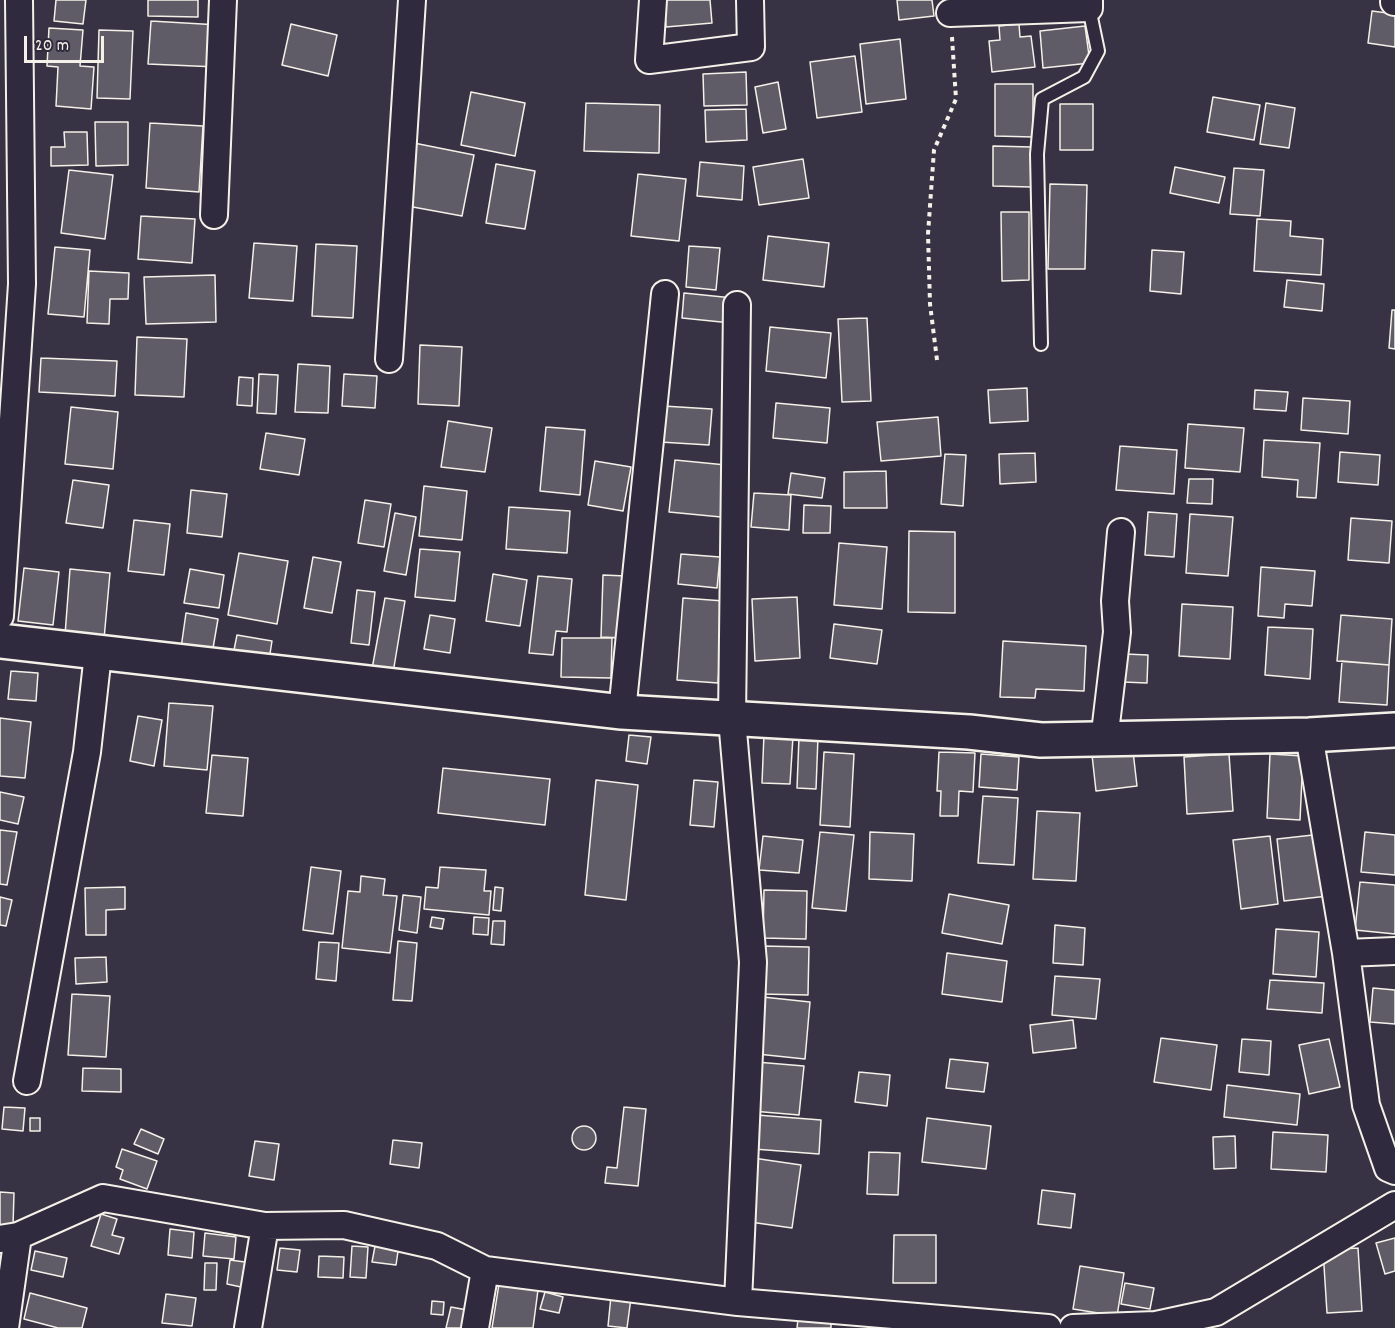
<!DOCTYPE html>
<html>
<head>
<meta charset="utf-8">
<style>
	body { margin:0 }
	#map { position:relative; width:1395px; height:1328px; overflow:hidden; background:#373244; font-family:Dekko,sans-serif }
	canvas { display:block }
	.scale { position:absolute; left:24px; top:36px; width:80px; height:27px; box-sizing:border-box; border:3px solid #f4f1e8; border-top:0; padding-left:8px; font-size:18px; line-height:21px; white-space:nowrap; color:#f4f1e8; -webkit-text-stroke:4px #2f2a3d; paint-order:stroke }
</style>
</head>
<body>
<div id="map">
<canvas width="1395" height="1328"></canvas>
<div class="scale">20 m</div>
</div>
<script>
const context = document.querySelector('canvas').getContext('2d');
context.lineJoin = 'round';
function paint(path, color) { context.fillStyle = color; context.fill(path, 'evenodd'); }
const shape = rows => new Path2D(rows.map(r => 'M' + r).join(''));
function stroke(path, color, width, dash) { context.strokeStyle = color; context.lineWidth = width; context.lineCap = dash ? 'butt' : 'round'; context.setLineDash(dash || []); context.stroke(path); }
const building = shape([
	[56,0,86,0,83,24,54,21,56,0],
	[148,0,198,0,198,17,148,16,148,0],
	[664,0,710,0,712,23,666,27,664,0],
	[897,0,932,0,934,16,899,20,897,0],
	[1372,11,1395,14,1395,47,1368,43,1372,11],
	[151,21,219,25,217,67,148,64,151,21],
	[291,24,337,35,328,76,282,65,291,24],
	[1019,24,1020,37,1031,36,1035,67,992,72,989,41,1000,40,999,26,1019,24],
	[1085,26,1090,63,1043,68,1040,31,1085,26],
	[49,28,83,30,80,66,94,67,91,109,56,106,58,67,47,66,49,28],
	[99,30,133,31,130,99,97,98,99,30],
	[900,39,906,99,866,104,860,44,900,39],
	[855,56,862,112,817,118,810,62,855,56],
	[746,72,747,105,704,106,703,74,746,72],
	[778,82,786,129,763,133,755,87,778,82],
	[995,84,1033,84,1033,137,995,136,995,84],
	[471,92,525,103,515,156,461,145,471,92],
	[1213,97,1260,105,1254,140,1207,132,1213,97],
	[586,103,660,105,659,153,584,151,586,103],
	[1266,103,1295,108,1289,148,1260,144,1266,103],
	[1060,104,1093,104,1093,150,1060,150,1060,104],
	[746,109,747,140,706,142,705,110,746,109],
	[95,122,128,122,128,165,96,166,95,122],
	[150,123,203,126,199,192,146,188,150,123],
	[64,132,87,132,88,165,51,166,51,147,65,147,64,132],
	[414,143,474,155,462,216,402,205,414,143],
	[993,146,1032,147,1031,187,993,186,993,146],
	[803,159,809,198,759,205,753,167,803,159],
	[700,162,744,166,742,200,697,196,700,162],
	[496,164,535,171,525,229,486,223,496,164],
	[1175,167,1225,177,1219,203,1170,193,1175,167],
	[1234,168,1264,170,1260,216,1230,214,1234,168],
	[69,170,113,175,105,239,61,233,69,170],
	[638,174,686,179,679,241,631,236,638,174],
	[1050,184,1087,185,1085,269,1048,269,1050,184],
	[1001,212,1029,212,1029,280,1002,281,1001,212],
	[141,216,195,219,192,263,138,259,141,216],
	[1257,219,1291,221,1290,236,1323,239,1321,275,1254,271,1257,219],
	[768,236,829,243,824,287,763,280,768,236],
	[254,243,297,246,293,301,249,298,254,243],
	[316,244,357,246,353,318,312,316,316,244],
	[689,246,720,248,716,290,686,287,689,246],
	[55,247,90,250,84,317,48,314,55,247],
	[1152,250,1184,252,1181,294,1150,291,1152,250],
	[89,271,129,273,128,299,110,299,109,324,87,323,89,271],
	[215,275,216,322,146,324,144,277,215,275],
	[1287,280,1324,284,1322,311,1284,307,1287,280],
	[684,293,733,298,731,323,682,318,684,293],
	[1392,310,1395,310,1395,349,1389,348,1392,310],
	[867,318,871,401,842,402,838,319,867,318],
	[770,327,831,333,826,378,766,371,770,327],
	[137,337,187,339,184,397,135,395,137,337],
	[420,345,462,347,459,406,418,404,420,345],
	[41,358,117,361,115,396,39,392,41,358],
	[298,364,330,366,328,413,295,412,298,364],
	[259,374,278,375,276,414,257,413,259,374],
	[344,374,377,376,375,408,342,406,344,374],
	[239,377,253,378,252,406,237,405,239,377],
	[1027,388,1028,421,990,423,988,390,1027,388],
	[1255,390,1288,392,1286,411,1254,409,1255,390],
	[1303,398,1350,401,1348,434,1301,430,1303,398],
	[776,403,830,408,827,443,773,438,776,403],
	[663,406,712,409,709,445,660,442,663,406],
	[71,407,118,412,113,469,65,464,71,407],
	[938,417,941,456,881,461,877,422,938,417],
	[448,421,492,428,485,472,441,467,448,421],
	[1188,424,1244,428,1240,472,1185,468,1188,424],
	[546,427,585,430,580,495,540,491,546,427],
	[266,433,305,439,299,475,260,469,266,433],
	[1264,440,1320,443,1316,498,1297,497,1298,480,1262,477,1264,440],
	[1120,446,1177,450,1174,494,1116,490,1120,446],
	[1340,452,1380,455,1378,485,1338,482,1340,452],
	[1035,453,1036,482,1000,484,999,454,1035,453],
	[945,454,966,455,963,506,941,504,945,454],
	[675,460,726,465,721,517,669,512,675,460],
	[595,461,631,467,623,511,588,505,595,461],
	[886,471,887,508,844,508,844,472,886,471],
	[791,473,825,478,822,498,788,494,791,473],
	[1189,479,1213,479,1212,504,1187,503,1189,479],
	[73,480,109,485,103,528,66,523,73,480],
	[424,486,467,491,462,540,419,536,424,486],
	[191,490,227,494,222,537,187,533,191,490],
	[754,493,791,495,789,530,751,527,754,493],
	[365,500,391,504,384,547,358,543,365,500],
	[804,505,831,506,830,533,803,533,804,505],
	[509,507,570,511,567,553,506,549,509,507],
	[1148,512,1177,514,1174,557,1145,555,1148,512],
	[395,513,416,517,406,575,384,571,395,513],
	[1190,514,1233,517,1228,576,1186,573,1190,514],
	[1351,518,1392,521,1389,563,1348,560,1351,518],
	[134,520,170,524,164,575,128,571,134,520],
	[909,531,955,532,955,613,908,612,909,531],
	[839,543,887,547,882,609,834,605,839,543],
	[420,549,460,552,455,601,415,597,420,549],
	[239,553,288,561,277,624,228,615,239,553],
	[681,554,720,557,717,588,678,584,681,554],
	[313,557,341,562,332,613,304,608,313,557],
	[1261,567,1315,571,1312,606,1285,604,1284,618,1258,616,1261,567],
	[24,568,59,572,53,625,18,621,24,568],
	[70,569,110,573,104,639,65,635,70,569],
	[190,569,224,575,219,608,184,603,190,569],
	[493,574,527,580,520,626,486,621,493,574],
	[603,575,626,576,624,638,601,637,603,575],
	[538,576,572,579,567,632,556,631,553,655,529,653,538,576],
	[357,590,375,592,369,645,351,643,357,590],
	[797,597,800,658,755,661,752,599,797,597],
	[385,598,405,601,393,673,372,669,385,598],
	[683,598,724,601,718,683,677,680,683,598],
	[1182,604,1233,607,1230,659,1179,656,1182,604],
	[186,613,218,619,212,654,181,648,186,613],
	[430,615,455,619,450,653,424,649,430,615],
	[1341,615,1392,619,1389,665,1337,661,1341,615],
	[834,624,882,630,877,664,830,658,834,624],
	[1268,627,1313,629,1310,679,1265,675,1268,627],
	[237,635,272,641,268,666,232,660,237,635],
	[562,638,612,638,611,678,561,677,562,638],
	[1003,641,1086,646,1084,691,1036,689,1035,698,1000,697,1003,641],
	[1125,654,1148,655,1147,683,1123,682,1125,654],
	[1342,661,1389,665,1387,705,1339,702,1342,661],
	[11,671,38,673,36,701,8,699,11,671],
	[169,703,213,706,207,770,164,766,169,703],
	[138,716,162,720,154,766,130,761,138,716],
	[0,718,31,722,25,778,0,776,0,718],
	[764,734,793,736,790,784,762,783,764,734],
	[629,735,651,737,647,764,626,761,629,735],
	[799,737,818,737,816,789,797,788,799,737],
	[1133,751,1137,786,1096,791,1092,755,1133,751],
	[824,752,854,754,850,827,820,825,824,752],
	[939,752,975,753,973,792,959,791,958,816,940,816,941,791,937,791,939,752],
	[981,754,1019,757,1017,790,979,787,981,754],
	[1229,754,1233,811,1187,814,1184,757,1229,754],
	[1270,754,1303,756,1300,820,1267,818,1270,754],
	[212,755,248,758,243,816,206,813,212,755],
	[443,768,550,779,545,825,438,813,443,768],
	[596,780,638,785,626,900,585,895,596,780],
	[694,780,718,782,714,827,690,825,694,780],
	[0,792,24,797,18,824,0,820,0,792],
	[983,796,1018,798,1014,865,978,863,983,796],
	[1037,811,1080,813,1076,881,1033,879,1037,811],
	[0,830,17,832,7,885,0,884,0,830],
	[820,832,854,835,846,911,812,908,820,832],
	[870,832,914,834,912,881,869,879,870,832],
	[1365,832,1395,835,1395,875,1361,872,1365,832],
	[1322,834,1328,896,1284,901,1277,839,1322,834],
	[763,836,803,840,799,873,759,870,763,836],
	[1270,836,1278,904,1241,909,1233,840,1270,836],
	[311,867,341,871,333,934,303,930,311,867],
	[440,867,486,870,484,891,491,891,489,915,424,909,426,887,438,888,440,867],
	[361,876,385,879,383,895,397,896,390,953,342,948,348,891,360,892,361,876],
	[1360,882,1395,885,1395,934,1355,930,1360,882],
	[125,887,125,909,106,910,106,935,86,935,85,888,125,887],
	[495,887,503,888,501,911,493,910,495,887],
	[764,890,807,891,806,939,763,938,764,890],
	[949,894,1009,905,1002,944,942,933,949,894],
	[403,895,421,897,417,933,399,930,403,895],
	[0,897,12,900,6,926,0,925,0,897],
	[432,917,444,919,442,929,430,927,432,917],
	[474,917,489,918,488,935,473,934,474,917],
	[493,921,505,921,504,945,491,944,493,921],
	[1055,925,1085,928,1083,965,1053,963,1055,925],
	[1276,929,1319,932,1316,977,1273,974,1276,929],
	[398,941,417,943,412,1001,393,1000,398,941],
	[319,942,339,943,336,981,316,979,319,942],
	[761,946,809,947,808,995,760,994,761,946],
	[947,953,1007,961,1002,1002,942,994,947,953],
	[106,957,107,982,76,984,75,958,106,957],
	[1055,976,1100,979,1096,1019,1052,1015,1055,976],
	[1270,980,1324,983,1322,1013,1267,1009,1270,980],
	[1373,988,1395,990,1395,1024,1370,1022,1373,988],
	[72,994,110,996,106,1057,68,1055,72,994],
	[763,997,810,1002,805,1059,757,1054,763,997],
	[1073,1020,1076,1048,1033,1053,1030,1025,1073,1020],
	[1161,1038,1217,1045,1211,1090,1154,1082,1161,1038],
	[1242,1039,1271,1041,1269,1075,1239,1072,1242,1039],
	[1329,1039,1340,1087,1309,1094,1299,1045,1329,1039],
	[950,1059,988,1063,984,1092,946,1088,950,1059],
	[756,1062,804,1066,799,1115,752,1111,756,1062],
	[83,1068,121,1069,121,1092,82,1091,83,1068],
	[859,1072,890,1075,887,1106,855,1102,859,1072],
	[1227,1085,1300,1094,1297,1125,1224,1117,1227,1085],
	[4,1107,25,1108,23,1131,2,1129,4,1107],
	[624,1107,646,1109,638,1186,605,1183,607,1167,617,1168,624,1107],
	[757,1115,821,1120,819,1154,754,1149,757,1115],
	[30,1118,40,1118,40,1131,30,1131,30,1118],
	[927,1118,991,1126,986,1169,922,1162,927,1118],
	'572 1138a12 12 0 1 1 24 0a12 12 0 1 1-24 0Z',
	[141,1129,164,1139,158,1154,134,1144,141,1129],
	[1273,1132,1328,1135,1326,1172,1271,1169,1273,1132],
	[1235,1136,1236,1168,1214,1169,1213,1137,1235,1136],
	[393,1140,422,1143,419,1168,390,1164,393,1140],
	[255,1141,279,1144,274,1180,249,1176,255,1141],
	[122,1149,157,1161,147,1189,120,1179,123,1170,116,1167,122,1149],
	[869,1152,900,1153,898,1195,867,1194,869,1152],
	[753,1158,801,1165,792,1228,743,1221,753,1158],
	[1042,1190,1075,1194,1071,1228,1038,1224,1042,1190],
	[0,1192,14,1193,13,1226,0,1226,0,1192],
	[101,1214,117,1219,112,1235,124,1238,119,1254,91,1246,101,1214],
	[170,1229,194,1232,192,1258,168,1255,170,1229],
	[205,1233,236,1237,234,1259,203,1256,205,1233],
	[894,1235,936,1235,936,1283,893,1283,894,1235],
	[1395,1238,1395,1271,1385,1274,1376,1243,1395,1238],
	[376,1241,399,1245,396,1265,372,1262,376,1241],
	[352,1246,368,1247,366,1278,350,1277,352,1246],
	[280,1248,300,1250,297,1272,277,1270,280,1248],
	[1358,1248,1362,1311,1327,1313,1323,1250,1358,1248],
	[35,1251,67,1258,63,1277,31,1270,35,1251],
	[319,1256,344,1257,343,1278,318,1277,319,1256],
	[230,1260,245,1262,241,1287,227,1284,230,1260],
	[205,1263,217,1263,216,1290,204,1290,205,1263],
	[1080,1266,1124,1273,1117,1316,1073,1309,1080,1266],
	[1125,1283,1154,1288,1150,1309,1121,1304,1125,1283],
	[499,1284,538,1290,533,1328,492,1328,499,1284],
	[545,1292,563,1297,559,1313,540,1309,545,1292],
	[30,1293,87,1308,82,1328,58,1328,24,1319,30,1293],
	[166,1294,196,1298,192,1326,162,1323,166,1294],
	[611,1296,631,1298,627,1328,608,1326,611,1296],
	[432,1301,444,1302,443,1315,431,1314,432,1301],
	[451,1307,467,1310,463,1328,446,1328,451,1307],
	[798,1319,831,1323,831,1328,797,1328,798,1319]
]);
paint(building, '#5f5c67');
stroke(building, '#f4f1e8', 1.5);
const lane = shape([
	[1041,344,1037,154,1042,99,1084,77,1098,51,1089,8]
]);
const street = shape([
	[653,0,649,60,751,47,750,0],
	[1394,2,1395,1],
	[950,13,1089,8,1089,0],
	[214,215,223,0],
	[737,305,732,719,753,962,738,1302],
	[389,359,412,0],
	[0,616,22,284,19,0],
	[622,712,665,294],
	[1309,735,1346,953,1366,1105,1388,1168,1395,1171],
	[1104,741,1117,632,1115,601,1121,532],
	[1346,953,1395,951],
	[27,1081,87,752,98,654],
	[0,1239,18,1236,103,1198,265,1226],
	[5,1328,18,1236],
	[248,1328,265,1226,344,1225,437,1246,485,1270,738,1302,1048,1328],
	[475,1328,485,1270],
	[1073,1328,1156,1325,1216,1312,1395,1205]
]);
const secondary = shape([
	[0,641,622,712,969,732,1041,740,1309,735,1395,730]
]);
stroke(lane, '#f4f1e8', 16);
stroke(street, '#f4f1e8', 30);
stroke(secondary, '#f4f1e8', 38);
stroke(shape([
	[937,360,930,304,928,234,934,150,956,99,952,37]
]), '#f4f1e8', 4, [4.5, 4.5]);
stroke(lane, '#2f2a3d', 12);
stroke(street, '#2f2a3d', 26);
stroke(secondary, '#2f2a3d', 33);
</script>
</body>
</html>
